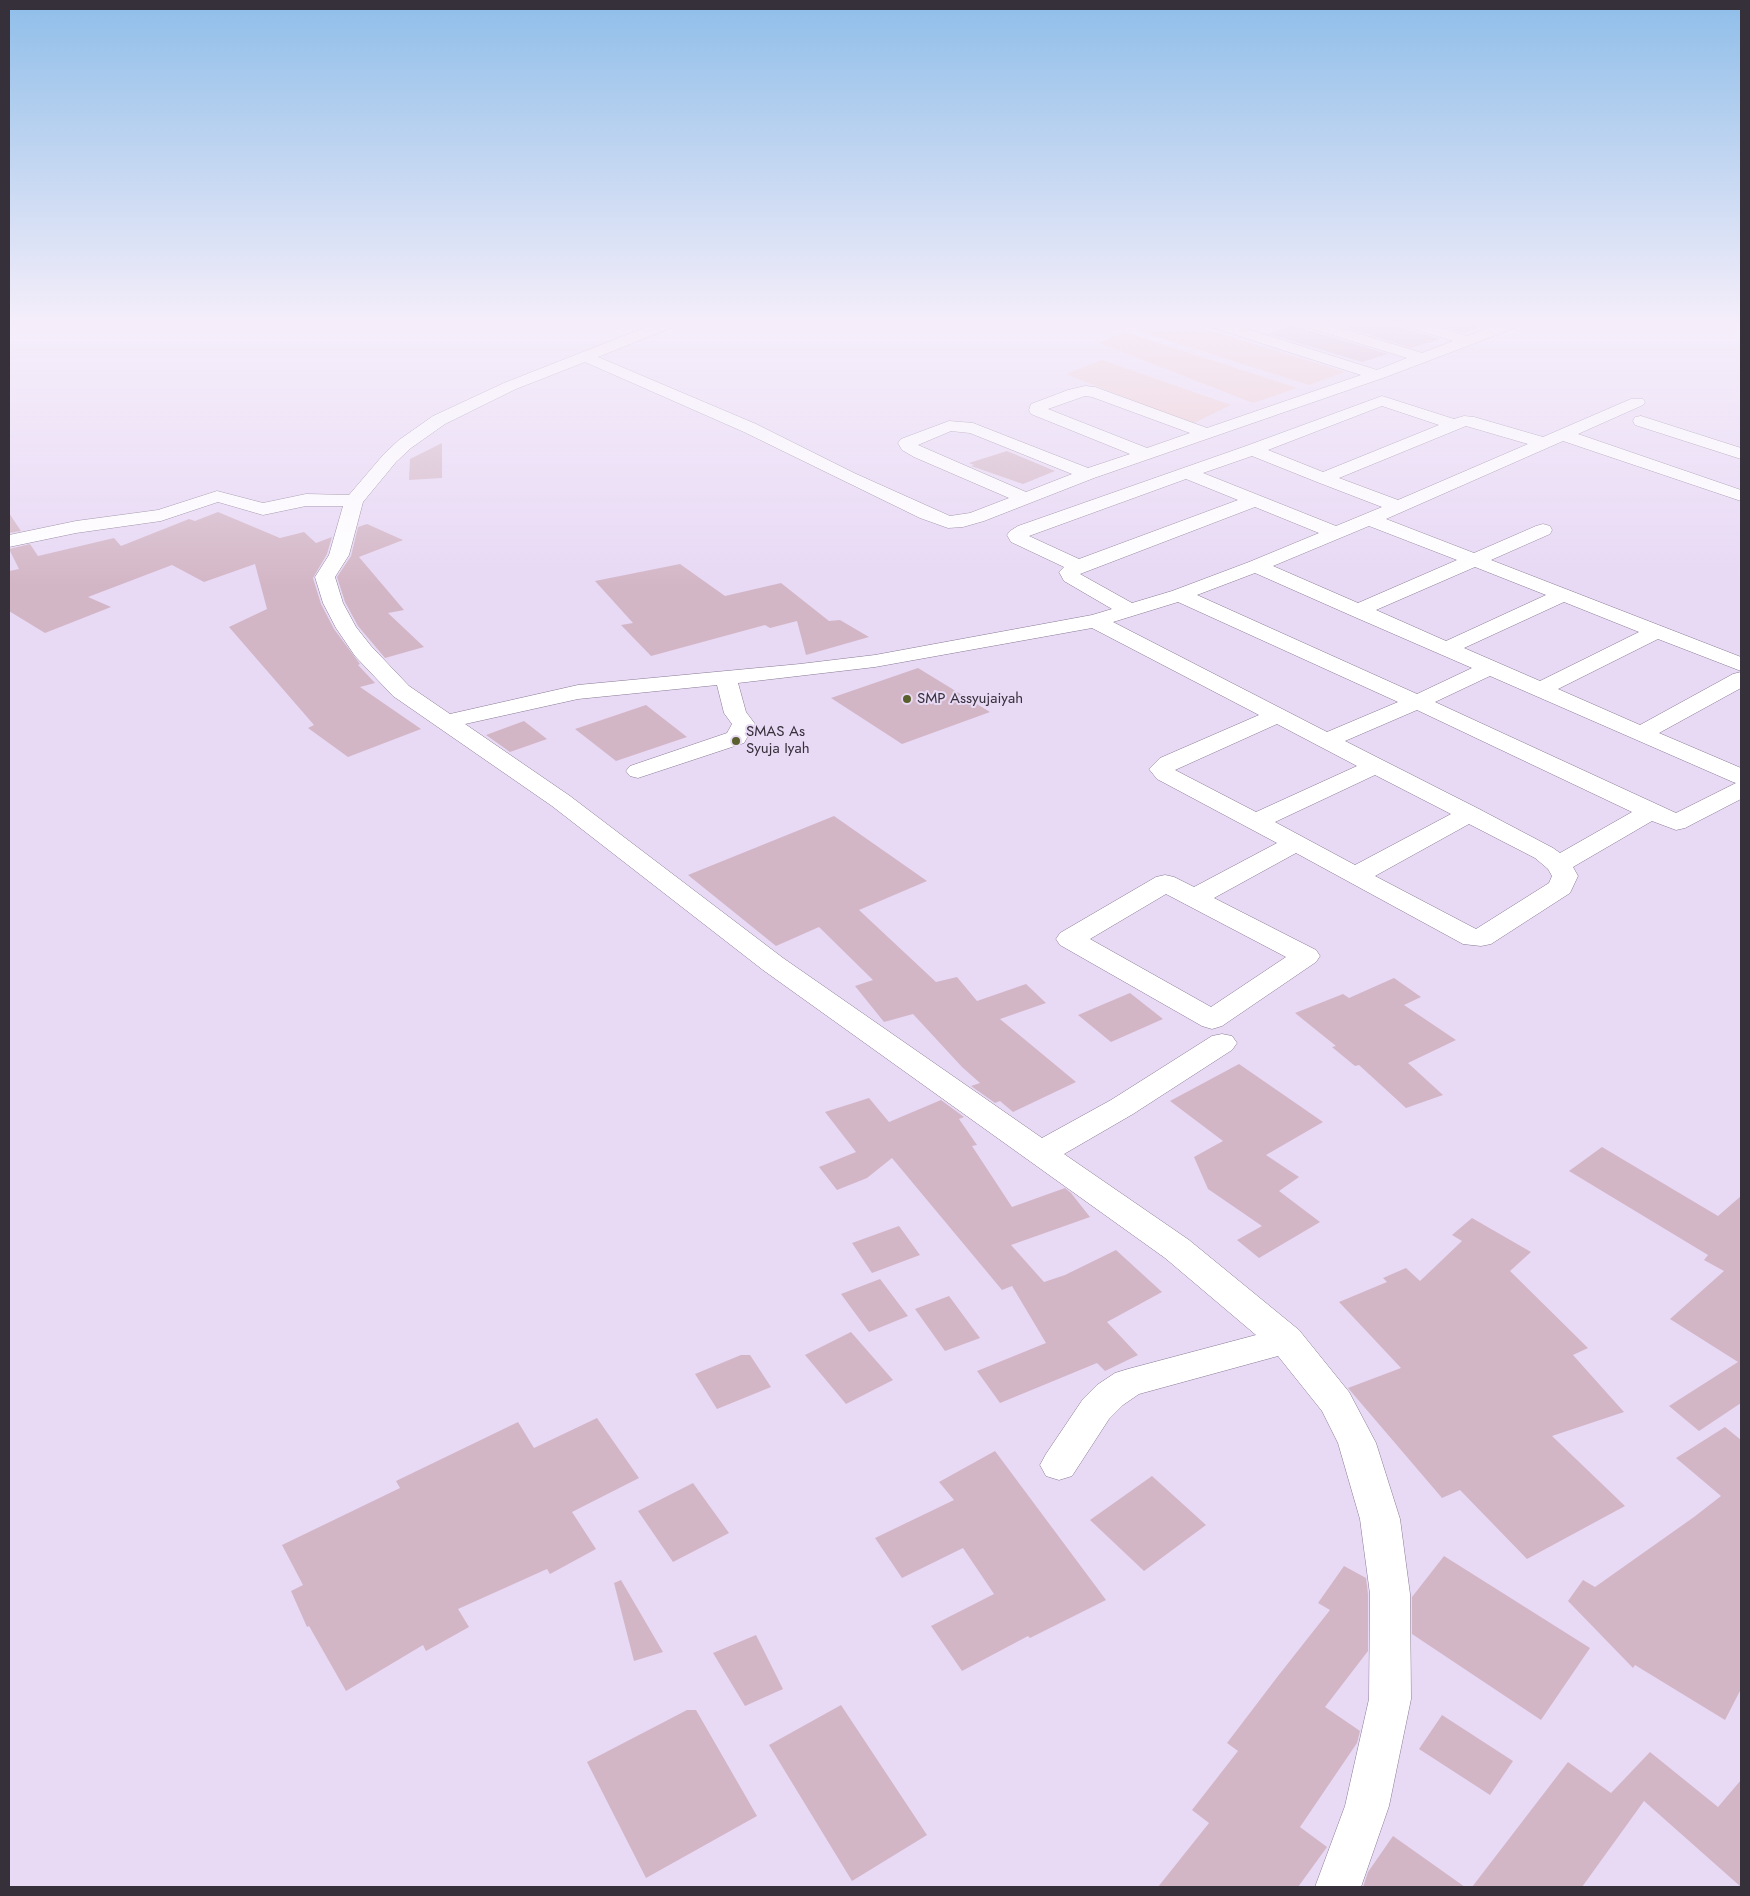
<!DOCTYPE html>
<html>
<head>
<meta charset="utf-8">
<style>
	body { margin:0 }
	#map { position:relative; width:1750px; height:1896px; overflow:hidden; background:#e8d9f5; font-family:Jost,sans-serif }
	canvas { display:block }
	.frame { position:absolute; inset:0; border:10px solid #36303b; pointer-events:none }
</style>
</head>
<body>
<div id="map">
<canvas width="1750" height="1896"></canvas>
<div class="frame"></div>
</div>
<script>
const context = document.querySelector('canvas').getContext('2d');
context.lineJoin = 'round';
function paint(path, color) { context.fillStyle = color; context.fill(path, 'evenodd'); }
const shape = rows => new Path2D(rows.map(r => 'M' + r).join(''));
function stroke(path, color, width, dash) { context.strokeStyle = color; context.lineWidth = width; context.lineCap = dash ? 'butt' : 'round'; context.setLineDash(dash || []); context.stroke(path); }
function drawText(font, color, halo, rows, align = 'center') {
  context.font = font + ' Jost,sans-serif'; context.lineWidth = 4; context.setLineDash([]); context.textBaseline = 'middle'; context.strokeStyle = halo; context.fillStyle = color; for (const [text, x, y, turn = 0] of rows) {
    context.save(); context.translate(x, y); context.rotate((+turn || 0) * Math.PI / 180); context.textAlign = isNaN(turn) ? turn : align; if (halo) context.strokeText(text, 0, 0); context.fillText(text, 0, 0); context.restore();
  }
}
paint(shape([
	[1168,320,1176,320,1345,372,1309,385,1135,330],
	[1125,332,1297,388,1253,403,1099,343],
	[1102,360,1231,405,1192,424,1066,374]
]), '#edc8c9');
paint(shape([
	[1323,320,1390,320,1393,325,1440,339,1411,348],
	[1424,320,1480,320,1481,327,1463,333],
	[1292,325,1388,354,1362,362,1269,334],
	[442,443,442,478,409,480,410,459],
	[1007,451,1055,471,1023,484,971,466,974,465,969,463],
	[218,512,280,538,304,532,316,543,332,537,327,554,313,578,321,604,334,629,360,664,358,665,375,683,360,687,421,729,348,757,308,728,314,725,229,627,267,609,255,564,204,582,172,565,88,597,111,607,45,633,9,611,9,571,19,569,9,549,30,544,38,556,114,538,121,546,189,519,195,521],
	[9,513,21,531,9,533],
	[367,524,403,540,359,557,404,610,388,613,424,647,385,658,358,626,345,602,337,577,351,556,358,527],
	[680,564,725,596,781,583,829,621,840,620,869,637,806,655,797,621,770,628,765,625,651,656,621,625,633,623,595,581],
	[918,668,990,712,902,744,831,698],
	[646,705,687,737,616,761,575,729],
	[524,721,547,739,510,752,486,735],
	[834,816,927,881,859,910,936,982,957,977,977,1001,1026,984,1046,1003,1000,1019,1076,1082,1013,1112,1000,1101,995,1103,971,1086,980,1083,962,1067,913,1014,884,1022,855,986,873,980,819,927,776,946,688,875],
	[1394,978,1421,997,1404,1005,1456,1040,1408,1063,1443,1095,1406,1108,1359,1065,1355,1066,1332,1047,1336,1046,1295,1013,1343,994,1349,998],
	[1130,993,1163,1019,1111,1042,1078,1015],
	[1239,1064,1323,1122,1266,1155,1299,1177,1279,1191,1320,1222,1259,1258,1237,1240,1262,1226,1208,1189,1194,1157,1223,1141,1170,1101],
	[869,1098,889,1122,941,1100,964,1117,959,1119,977,1145,972,1146,1012,1207,1065,1188,1071,1193,1090,1217,1011,1245,1044,1282,1065,1275,1116,1250,1162,1292,1107,1322,1138,1355,1105,1371,1097,1363,1000,1403,977,1371,1046,1343,1012,1286,1002,1290,892,1158,867,1178,837,1190,819,1167,856,1152,825,1112],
	[1602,1147,1718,1216,1741,1196,1741,1403,1699,1431,1669,1406,1738,1362,1670,1319,1724,1271,1704,1260,1708,1255,1569,1171],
	[1472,1218,1531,1252,1510,1271,1588,1348,1573,1355,1624,1412,1552,1436,1625,1506,1527,1559,1460,1490,1442,1498,1348,1388,1401,1368,1339,1302,1387,1282,1383,1278,1406,1268,1420,1281,1462,1241,1452,1235],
	[899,1226,920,1255,872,1273,852,1243],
	[880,1279,908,1316,869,1332,841,1294],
	[949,1296,980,1338,945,1351,915,1309],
	[851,1332,893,1380,846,1404,805,1355],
	[741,1355,750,1355,771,1387,717,1409,695,1374],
	[597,1418,639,1478,572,1512,596,1549,550,1574,547,1569,458,1609,469,1627,426,1651,423,1645,346,1691,309,1626,307,1627,291,1591,303,1585,282,1545,400,1488,396,1481,518,1422,534,1448],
	[1725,1427,1741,1440,1741,1689,1725,1720,1635,1665,1633,1668,1568,1601,1583,1580,1595,1587,1694,1517,1721,1496,1676,1458],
	[995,1451,1106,1600,1030,1638,1028,1636,962,1671,931,1626,994,1594,963,1548,902,1578,875,1538,954,1500,939,1482],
	[1152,1476,1206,1525,1144,1571,1090,1520],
	[693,1483,729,1533,673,1562,638,1511],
	[1444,1556,1590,1648,1541,1720,1412,1634,1412,1597],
	[1344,1566,1366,1578,1368,1594,1368,1651,1325,1707,1360,1731,1357,1743,1300,1827,1327,1847,1298,1887,1158,1887,1209,1823,1192,1810,1238,1751,1227,1743,1278,1676,1330,1610,1318,1603],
	[621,1580,663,1652,634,1661,614,1583],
	[756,1635,783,1689,745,1706,713,1653],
	[841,1705,927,1835,852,1881,769,1745],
	[687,1710,696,1710,757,1816,646,1878,587,1762],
	[1442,1715,1513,1761,1490,1795,1419,1749],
	[1650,1752,1718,1807,1741,1780,1741,1887,1644,1801,1582,1887,1472,1887,1568,1762,1611,1793],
	[1393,1836,1465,1887,1363,1887,1368,1872]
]), '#d3b6c6');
const minor = shape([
	[664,320,685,320,683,323,598,357,756,424,854,473,950,516,970,513,1009,498,914,457,902,450,898,443,901,439,949,421,973,423,1088,468,1130,454,1031,414,1029,410,1031,404,1068,390,1085,386,1095,387,1207,428,1361,375,1198,323,1196,320,1219,320,1377,370,1407,358,1293,323,1291,320,1315,320,1422,353,1453,341,1394,323,1392,320,1416,320,1467,336,1508,320,1530,320,1528,323,1383,378,1094,478,984,521,963,527,948,528,920,518,744,432,585,362,516,389,445,424,411,448,396,462,363,502,349,555,335,577,343,603,356,627,371,646,409,686,450,714,578,685,800,664,875,655,1092,615,1112,609,1064,581,1059,572,1064,567,1011,542,1007,535,1010,531,1018,526,1246,446,1382,396,1454,419,1464,416,1474,417,1543,437,1631,399,1643,399,1645,402,1643,405,1578,434,1741,490,1741,501,1563,441,1386,519,1474,553,1536,526,1543,524,1550,526,1552,530,1550,534,1491,560,1741,657,1741,671,1658,639,1558,689,1640,725,1733,674,1741,672,1741,688,1659,733,1741,768,1741,799,1685,828,1676,830,1652,821,1573,867,1578,876,1570,893,1491,944,1481,946,1463,944,1296,853,1214,898,1316,950,1320,956,1316,962,1222,1026,1212,1029,1202,1026,1060,945,1056,939,1060,933,1156,877,1165,875,1174,877,1194,887,1277,843,1157,779,1149,769,1160,758,1259,715,1092,628,875,667,738,683,746,712,755,724,744,743,638,778,630,776,626,771,630,766,727,733,732,724,724,713,717,685,578,699,465,724,570,796,783,958,1042,1138,1111,1100,1212,1036,1222,1034,1232,1036,1237,1043,1232,1050,1133,1114,1064,1154,1189,1240,1299,1330,1349,1392,1376,1443,1400,1519,1410,1594,1411,1699,1389,1806,1361,1887,1315,1887,1345,1806,1369,1699,1370,1594,1360,1519,1338,1443,1322,1411,1278,1356,1139,1394,1123,1405,1109,1419,1072,1476,1059,1480,1046,1476,1040,1465,1046,1454,1083,1399,1097,1385,1115,1373,1128,1369,1256,1335,1165,1258,763,970,552,806,393,696,355,656,336,628,323,603,315,577,329,555,343,506,306,506,263,515,218,502,161,521,76,533,9,547,9,535,76,521,158,510,217,491,263,503,306,494,349,495,384,454,399,440,433,416,504,383,664,320],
	[1085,396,1092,397,1190,433,1147,448,1048,409,1085,396],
	[1382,406,1439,425,1323,472,1268,450,1382,406],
	[1466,426,1528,444,1398,500,1339,478,1466,426],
	[951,431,970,433,1072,474,1026,492,918,445,951,431],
	[1252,456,1317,482,1382,507,1336,526,1203,473,1252,456],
	[1186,479,1238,500,1079,559,1029,536,1186,479],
	[1255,507,1319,533,1249,562,1172,591,1132,603,1080,574,1255,507],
	[1369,526,1457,560,1358,603,1273,566,1369,526],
	[1475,567,1546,595,1446,641,1376,610,1475,567],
	[1255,573,1350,615,1472,668,1417,694,1197,595,1255,573],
	[1178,602,1398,702,1327,732,1113,622,1178,602],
	[1564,602,1639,632,1540,681,1464,648,1564,602],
	[1490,676,1733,782,1736,783,1676,813,1435,702,1490,676],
	[1417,710,1632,812,1560,853,1553,848,1479,809,1345,741,1417,710],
	[1277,724,1357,766,1256,812,1175,770,1277,724],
	[1375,775,1451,814,1355,865,1275,822,1375,775],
	[1469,824,1535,858,1548,869,1552,876,1549,883,1476,929,1375,876,1469,824],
	[1166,894,1185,904,1286,957,1211,1007,1090,939,1166,894],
	[1641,416,1741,448,1741,459,1635,425,1633,421,1635,417,1641,416]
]);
stroke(minor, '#887a93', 1);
paint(minor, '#fff');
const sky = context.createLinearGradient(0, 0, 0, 586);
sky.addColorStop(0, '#8fbee9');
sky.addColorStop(0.55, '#f5eefa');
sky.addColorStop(1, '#f5eefa00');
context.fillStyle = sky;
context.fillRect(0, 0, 1750, 586);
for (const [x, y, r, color] of [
	[907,699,5,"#595f2d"],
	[736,741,5,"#595f2d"]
]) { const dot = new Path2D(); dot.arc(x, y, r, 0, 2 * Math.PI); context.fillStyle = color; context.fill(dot); stroke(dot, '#e8d9f5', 2); }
drawText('15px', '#36303b', '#e8d9f5', [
	["SMP Assyujaiyah",917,699],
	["SMAS As",746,732],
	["Syuja Iyah",746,749]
], 'left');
</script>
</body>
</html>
